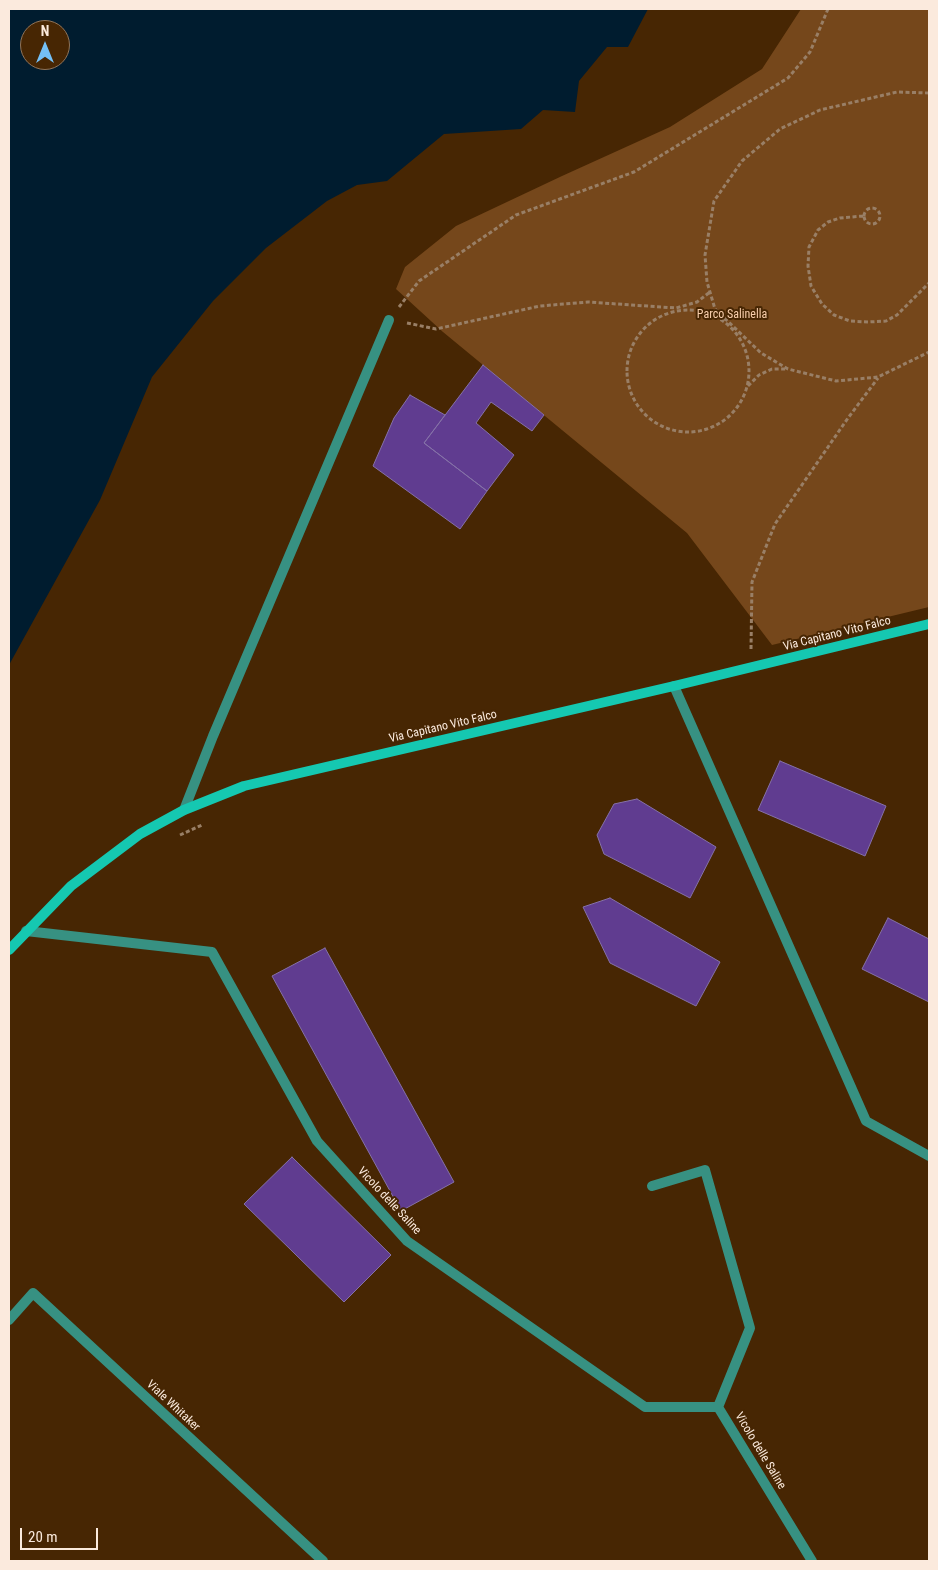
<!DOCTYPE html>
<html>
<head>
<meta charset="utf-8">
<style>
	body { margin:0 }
	#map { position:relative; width:938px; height:1570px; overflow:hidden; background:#472603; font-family:"Roboto Condensed",sans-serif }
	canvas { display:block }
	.frame { position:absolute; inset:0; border:10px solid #fbeadd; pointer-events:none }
	.north { position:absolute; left:20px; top:20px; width:50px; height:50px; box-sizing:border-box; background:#472603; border:1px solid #8f745a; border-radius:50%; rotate:0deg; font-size:14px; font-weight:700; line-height:20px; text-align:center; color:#fbeadd }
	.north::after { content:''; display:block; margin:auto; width:18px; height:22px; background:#74c0f6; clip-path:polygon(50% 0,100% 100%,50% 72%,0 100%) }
	.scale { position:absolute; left:20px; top:1528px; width:78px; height:22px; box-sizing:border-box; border:2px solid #fbeadd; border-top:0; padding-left:6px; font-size:15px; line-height:18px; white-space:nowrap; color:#fbeadd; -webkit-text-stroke:4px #472603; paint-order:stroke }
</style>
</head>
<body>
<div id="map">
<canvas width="938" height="1570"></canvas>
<div class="frame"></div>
<div class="north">N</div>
<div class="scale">20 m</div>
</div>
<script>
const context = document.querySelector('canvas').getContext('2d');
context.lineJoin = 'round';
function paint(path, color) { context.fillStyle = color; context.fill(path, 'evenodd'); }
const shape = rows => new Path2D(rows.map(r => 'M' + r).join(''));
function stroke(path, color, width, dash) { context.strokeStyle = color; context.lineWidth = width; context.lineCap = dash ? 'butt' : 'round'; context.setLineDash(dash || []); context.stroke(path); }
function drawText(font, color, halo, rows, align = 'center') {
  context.font = font + ' "Roboto Condensed",sans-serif'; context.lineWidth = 4; context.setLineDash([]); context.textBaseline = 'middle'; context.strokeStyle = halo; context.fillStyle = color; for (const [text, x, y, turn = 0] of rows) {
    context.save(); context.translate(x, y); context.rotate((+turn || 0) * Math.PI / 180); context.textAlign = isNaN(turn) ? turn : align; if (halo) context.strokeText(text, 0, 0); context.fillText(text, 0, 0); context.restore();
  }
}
paint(shape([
	[801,9,929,9,929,607,772,645,687,533,443,332,396,289,405,267,456,226,562,176,670,127,762,69]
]), '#75471b');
paint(shape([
	[9,9,648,9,628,47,607,47,579,81,575,112,543,110,521,129,444,134,387,181,357,185,327,201,266,248,213,301,152,377,100,500,9,665],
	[30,30,60,30,60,60,30,60]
]), '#001c2f');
const building = shape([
	[483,365,544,415,532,431,491,402,476,423,514,455,487,491,424,443,483,365],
	[410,395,445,415,424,443,487,491,460,529,373,466,394,418,410,395],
	[780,761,886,806,865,856,758,810,780,761],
	[637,799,716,847,690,898,604,854,597,835,614,804,637,799],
	[610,898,720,962,696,1006,610,963,583,907,610,898],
	[888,918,929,939,929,1002,862,969,888,918],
	[325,948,454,1182,401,1211,272,976,325,948],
	[292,1157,391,1255,344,1302,244,1204,292,1157]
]);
paint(building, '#603c90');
stroke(building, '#8571a8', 1);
stroke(shape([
	[929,93,897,92,820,110,780,129,742,161,714,201,705,255,707,282,715,309,761,353,788,369,836,381,878,377,929,352],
	'864 216a8 8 0 1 1 16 0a8 8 0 1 1-16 0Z',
	[863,216,840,218,828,222,818,230,809,247,808,266,811,286,822,304,834,315,850,321,868,322,886,321,897,315,929,283],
	[399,307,419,281,516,215,634,172,788,78,810,52,828,9],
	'627 371a61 61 0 1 1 122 0a61 61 0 1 1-122 0Z',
	[407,323,436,329,540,306,588,302,676,308,697,302,710,292],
	[748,386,759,375,772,369,786,369],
	[751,649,752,582,775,524,848,418,878,378],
	[180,835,202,825]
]), '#997f66', 3, [4, 2.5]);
stroke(shape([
	[674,686,866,1121,929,1156],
	[184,810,213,736,389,320],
	[26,931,212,952,317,1141,407,1241,645,1407,718,1407,812,1561],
	[652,1186,705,1170,750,1328,718,1407],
	[9,1320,33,1293,323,1561]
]), '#379182', 10);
stroke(shape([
	[9,950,71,886,140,834,184,810,244,786,674,686,929,624]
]), '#15c8b1', 10);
drawText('12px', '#f9cfad', '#472603', [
	["Parco Salinella",732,315]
]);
drawText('12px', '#fbeadd', '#472603', [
	["Via Capitano Vito Falco",837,634,-14],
	["Via Capitano Vito Falco",443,727,-13],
	["Vicolo delle Saline",389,1201,47],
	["Viale Whitaker",173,1406,43],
	["Vicolo delle Saline",760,1451,59]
]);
</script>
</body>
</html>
